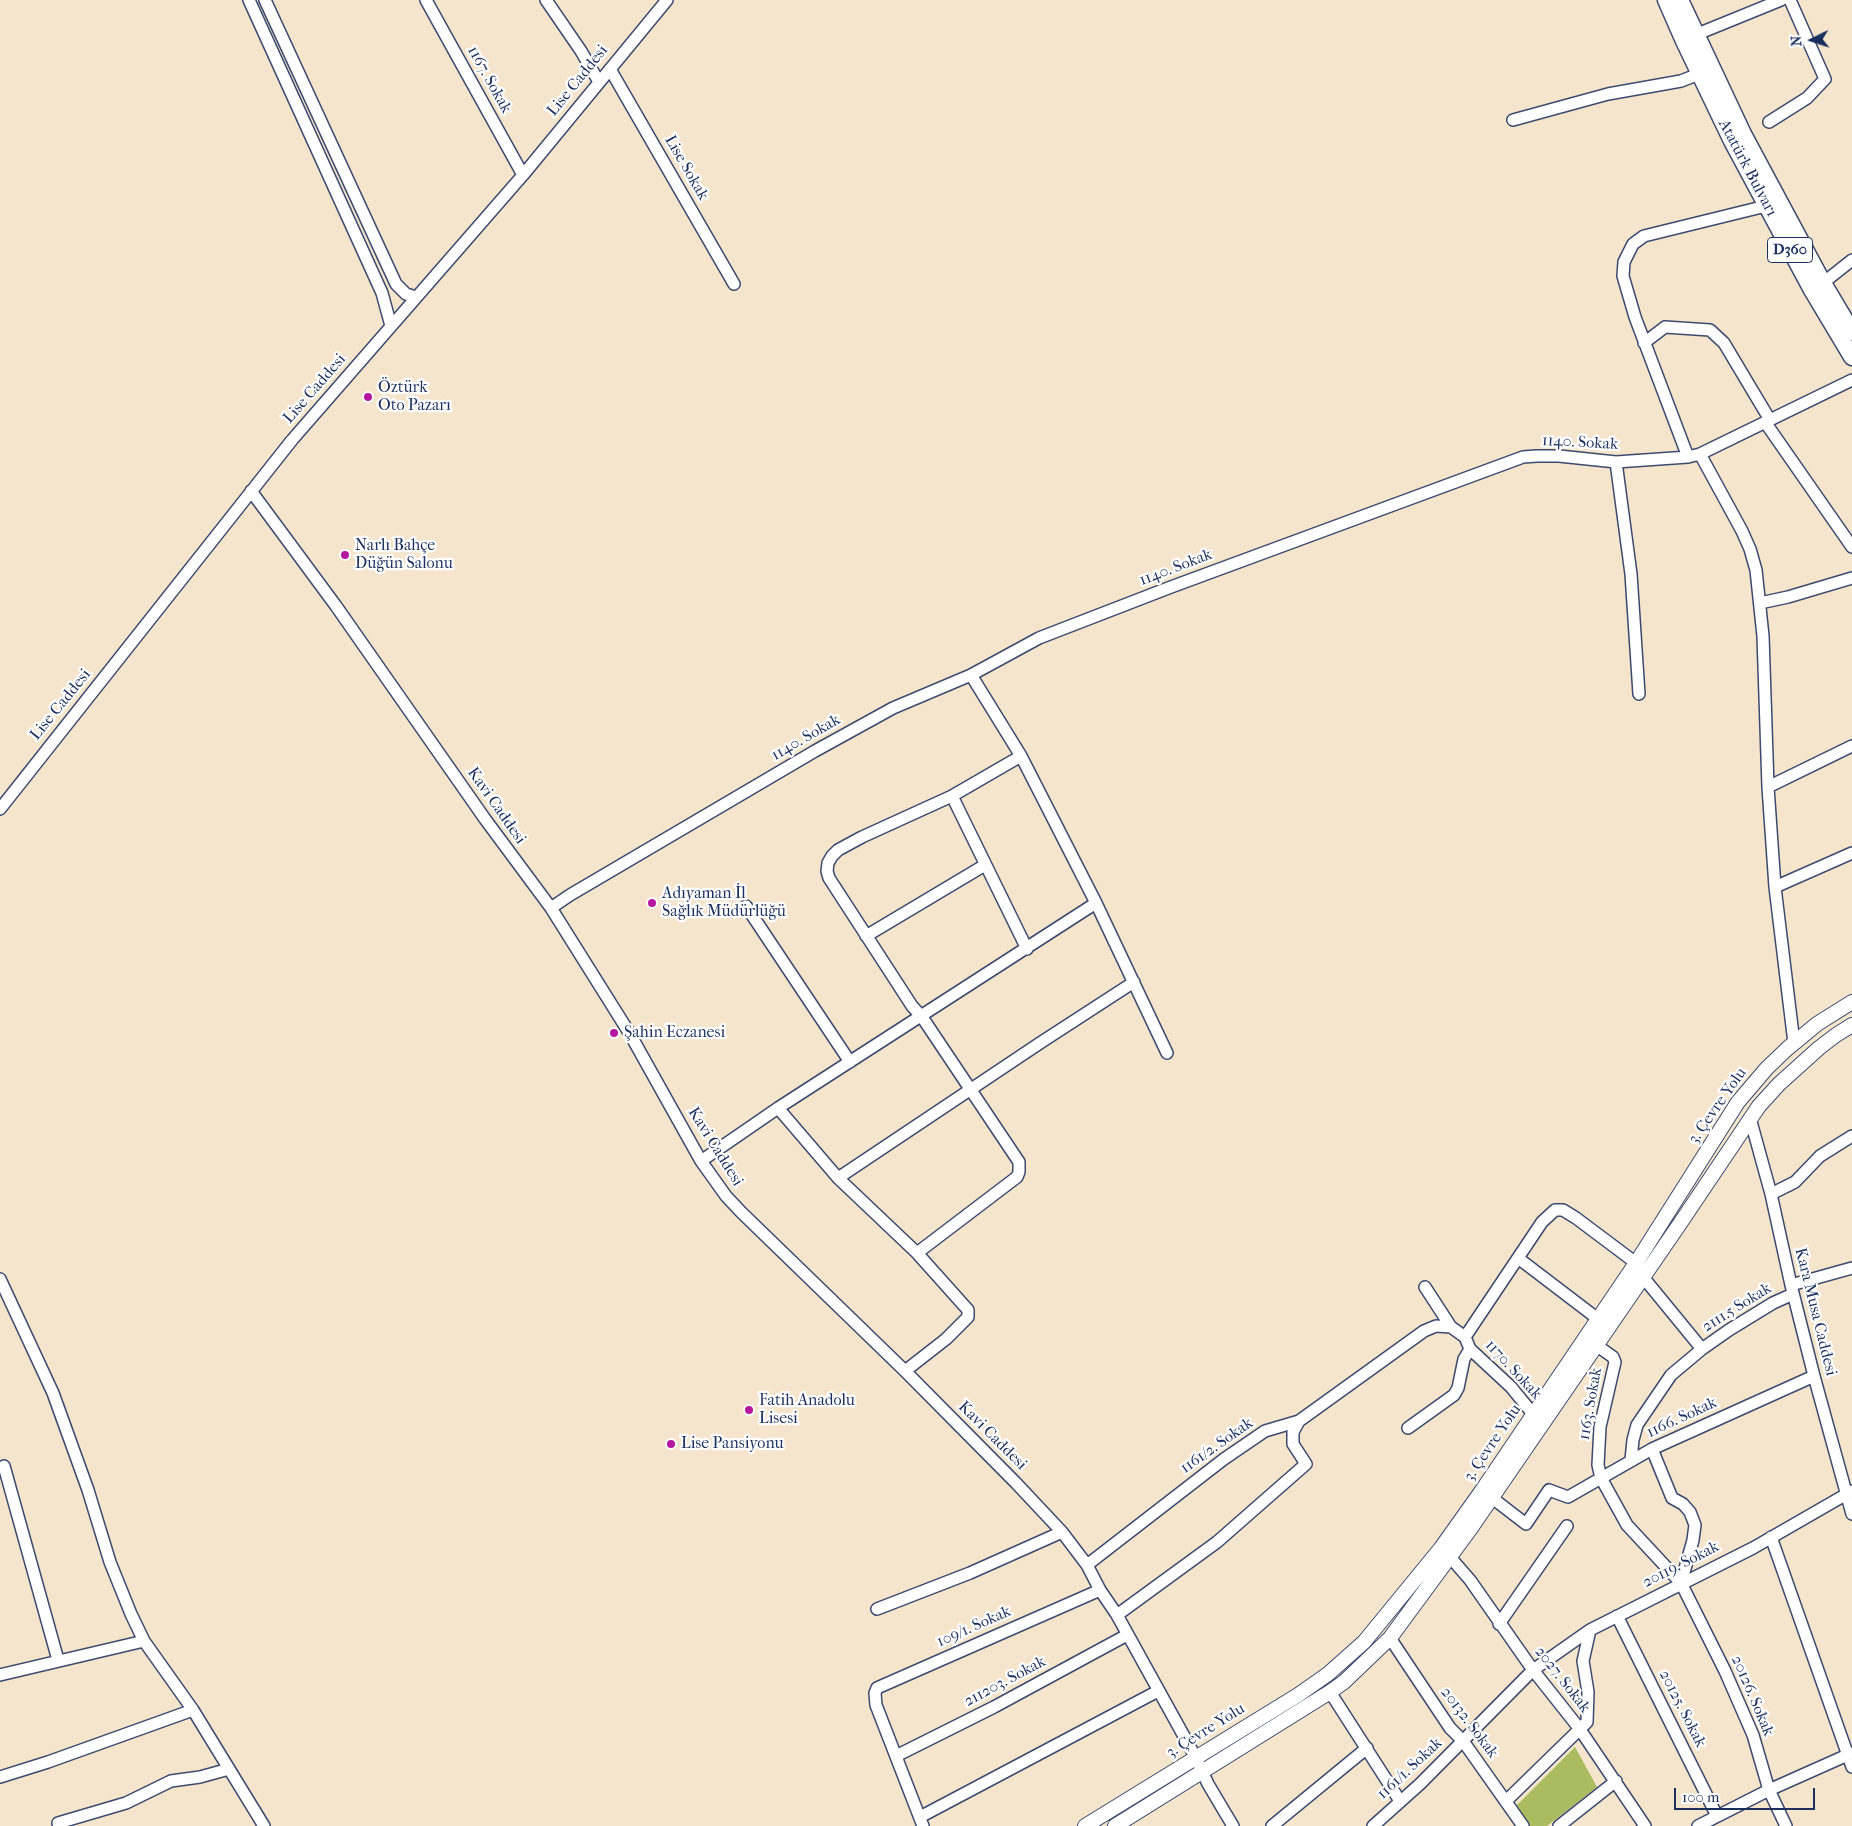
<!DOCTYPE html>
<html>
<head>
<meta charset="utf-8">
<style>
	body { margin:0 }
	#map { position:relative; width:1852px; height:1826px; overflow:hidden; background:#f4e5cc; font-family:"IM FELL French Canon",serif }
	canvas { display:block }
	.north { position:absolute; left:1787px; top:15px; width:50px; height:50px; -webkit-text-stroke:4px #fff; paint-order:stroke; rotate:266deg; font-size:14px; font-weight:700; line-height:20px; text-align:center; color:#1b2f5e }
	.north::after { content:''; display:block; margin:auto; width:18px; height:22px; background:#1b2f5e; clip-path:polygon(50% 0,100% 100%,50% 72%,0 100%) }
	.scale { position:absolute; left:1674px; top:1788px; width:141px; height:22px; box-sizing:border-box; border:2px solid #1b2f5e; border-top:0; padding-left:6px; font-size:15px; line-height:18px; white-space:nowrap; color:#1b2f5e; -webkit-text-stroke:4px #fff; paint-order:stroke }
</style>
</head>
<body>
<div id="map">
<canvas width="1852" height="1826"></canvas>
<div class="north">N</div>
<div class="scale">100 m</div>
</div>
<script>
const context = document.querySelector('canvas').getContext('2d');
context.lineJoin = 'round';
function paint(path, color) { context.fillStyle = color; context.fill(path, 'evenodd'); }
const shape = rows => new Path2D(rows.map(r => 'M' + r).join(''));
function stroke(path, color, width, dash) { context.strokeStyle = color; context.lineWidth = width; context.lineCap = dash ? 'butt' : 'round'; context.setLineDash(dash || []); context.stroke(path); }
function drawText(font, color, halo, rows, align = 'center') {
  context.font = font + ' "IM FELL French Canon",serif'; context.lineWidth = 4.5; context.setLineDash([]); context.textBaseline = 'middle'; context.strokeStyle = halo; context.fillStyle = color; for (const [text, x, y, turn = 0] of rows) {
    context.save(); context.translate(x, y); context.rotate((+turn || 0) * Math.PI / 180); context.textAlign = isNaN(turn) ? turn : align; if (halo) context.strokeText(text, 0, 0); context.fillText(text, 0, 0); context.restore();
  }
}
paint(shape([
	[1575,1747,1597,1787,1547,1826,1529,1826,1515,1807]
]), '#aabc5f');
const minor = shape([
	[249,0,382,293,391,326],
	[265,0,396,284,406,294,416,297],
	[426,0,523,175],
	[546,0,581,51,599,82],
	[1695,35,1781,0],
	[610,69,734,284],
	[1513,120,1608,94,1681,81,1699,74],
	[1769,122,1807,98,1825,79,1790,0],
	[1823,283,1852,260],
	[1644,343,1665,327,1710,330,1724,343,1770,420],
	[1765,422,1852,547],
	[1700,454,1742,531,1750,549,1756,570,1763,636,1768,787,1775,887,1794,1043],
	[1688,457,1635,317,1623,276,1624,262,1633,244,1644,236,1766,206],
	[1616,462,1631,574,1639,694],
	[251,491,336,606,485,819,551,908,630,1034,701,1161,726,1196,741,1212,905,1371,1016,1483,1062,1532,1087,1565,1100,1590,1117,1615,1196,1758,1208,1784,1233,1826],
	[1760,603,1788,597,1852,578],
	[971,675,1021,756,1096,903,1167,1053],
	[1768,787,1852,746],
	[952,796,1027,949],
	[0,809,292,440,523,175,667,0],
	[1775,887,1852,853],
	[746,906,850,1062],
	[551,908,570,895,815,751,893,708,971,675,1039,638,1171,587,1523,457,1537,456,1559,456,1616,462,1688,457,1700,454,1852,380],
	[866,936,985,865],
	[778,1108,838,1178,917,1253,968,1310,968,1317,946,1339,905,1371],
	[1750,1118,1771,1194,1791,1285,1814,1376,1852,1514],
	[701,1161,778,1108,1096,903],
	[838,1178,1040,1043,1134,982],
	[1771,1194,1795,1182,1820,1156,1852,1136],
	[917,1253,1017,1177,1019,1172,1019,1162,922,1017,912,1006,829,878,827,871,828,863,832,856,838,850,862,837,952,796,1021,756],
	[1518,1258,1598,1319],
	[1643,1277,1702,1349,1729,1330,1773,1303,1793,1294],
	[0,1279,53,1393,88,1490,110,1562,131,1614,144,1641,193,1710,264,1826],
	[1791,1285,1852,1268],
	[1425,1287,1451,1327,1465,1337,1470,1349,1511,1387,1533,1414],
	[1465,1337,1542,1222,1555,1210,1563,1210,1576,1218,1636,1263],
	[1596,1345,1613,1357,1615,1362,1600,1427,1598,1465,1601,1478,1627,1525,1681,1583,1725,1671,1753,1735,1769,1790,1786,1826],
	[1408,1428,1454,1395,1458,1388,1464,1359,1470,1349],
	[1652,1449,1672,1498,1683,1504,1690,1512,1695,1525,1693,1540,1681,1583],
	[1631,1460,1633,1440,1637,1425,1671,1375,1702,1349],
	[4,1466,58,1660],
	[1491,1497,1526,1524,1549,1490,1568,1497,1652,1449,1814,1376],
	[1771,1537,1852,1767],
	[1450,1557,1470,1580,1533,1670,1579,1728,1645,1826],
	[1087,1565,1224,1459,1265,1431,1299,1421,1424,1331,1436,1326,1451,1327],
	[877,1609,970,1573,1062,1532],
	[1117,1615,1217,1542,1306,1464,1293,1444,1293,1432,1299,1421],
	[1617,1616,1717,1816],
	[1499,1624,1567,1526],
	[1390,1638,1450,1728,1463,1741,1523,1826],
	[0,1675,144,1641],
	[1330,1692,1400,1801],
	[896,1756,994,1707,1127,1635],
	[0,1777,48,1762,193,1710],
	[1506,1801,1587,1722,1588,1692,1583,1661,1590,1630],
	[920,1817,1158,1691],
	[58,1823,126,1803,171,1781,200,1777,229,1769],
	[923,1826,876,1705,875,1693,877,1688,1100,1590],
	[1272,1826,1367,1748],
	[1373,1826,1420,1784,1533,1670,1590,1630,1753,1548,1852,1491],
	[1559,1826,1616,1781],
	[1698,1826,1769,1790,1852,1753]
]);
const major = shape([
	[1085,1826,1298,1695,1328,1674,1364,1642,1441,1548,1483,1489,1636,1263,1738,1102,1767,1068,1788,1048,1817,1024,1852,1002],
	[1115,1826,1330,1692,1344,1682,1390,1638,1471,1528,1679,1225,1759,1106,1779,1084,1819,1048,1836,1035,1852,1025]
]);
const highway = shape([
	[1666,0,1684,41,1732,141,1812,290,1852,357],
	[1680,0,1743,134,1823,283,1852,332]
]);
stroke(minor, '#3c4a6e', 14);
stroke(major, '#3c4a6e', 16);
stroke(highway, '#3c4a6e', 19);
stroke(minor, '#fff', 11);
stroke(major, '#fff', 14);
stroke(highway, '#fff', 16);
for (const [x, y, r, color] of [
	[368,397,5,"#b5179e"],
	[345,555,5,"#b5179e"],
	[652,903,5,"#b5179e"],
	[614,1033,5,"#b5179e"],
	[749,1410,5,"#b5179e"],
	[671,1444,5,"#b5179e"]
]) { const dot = new Path2D(); dot.arc(x, y, r, 0, 2 * Math.PI); context.fillStyle = color; context.fill(dot); stroke(dot, '#fff', 2); }
for (const [x, y, w] of [
	[1790,250,45]
]) { const box = new Path2D(); box.roundRect(x - w / 2, y - 12.5, w, 25, 4); context.fillStyle = '#fff'; context.fill(box); stroke(box, '#1b2f5e', 1); }
drawText('bold 15px', '#1b2f5e', null, [
	["D360",1790,250]
]);
drawText('16px', '#1b2f5e', '#fff', [
	["1167. Sokak",489,80,61],
	["Lise Caddesi",578,81,-51],
	["Lise Sokak",686,168,60],
	["Atatürk Bulvarı",1747,168,62],
	["Lise Caddesi",315,389,-49],
	["1140. Sokak",1580,443,3],
	["1140. Sokak",1176,568,-21],
	["Lise Caddesi",61,705,-51],
	["1140. Sokak",806,738,-30],
	["Kavi Caddesi",496,806,55],
	["3. Çevre Yolu",1718,1106,-55],
	["Kavi Caddesi",715,1147,58],
	["2111.5 Sokak",1737,1308,-32],
	["Kara Musa Caddesi",1815,1312,76],
	["1170. Sokak",1513,1370,47],
	["1163. Sokak",1591,1404,-80],
	["1166. Sokak",1682,1418,-25],
	["Kavi Caddesi",992,1436,45],
	["3. Çevre Yolu",1493,1443,-56],
	["1161/2. Sokak",1217,1446,-35],
	["20119. Sokak",1681,1565,-27],
	["109/1. Sokak",974,1627,-24],
	["2027. Sokak",1562,1680,52],
	["211203. Sokak",1005,1682,-28],
	["20126. Sokak",1752,1696,67],
	["20125. Sokak",1682,1709,63],
	["20132. Sokak",1469,1723,53],
	["3. Çevre Yolu",1206,1731,-32],
	["1161/1. Sokak",1410,1769,-43]
]);
drawText('16px', '#1b2f5e', '#fff', [
	["Öztürk",378,388],
	["Oto Pazarı",378,406],
	["Narlı Bahçe",355,546],
	["Düğün Salonu",355,564],
	["Adıyaman İl",662,894],
	["Sağlık Müdürlüğü",662,912],
	["Şahin Eczanesi",624,1033],
	["Fatih Anadolu",759,1401],
	["Lisesi",759,1419],
	["Lise Pansiyonu",681,1444]
], 'left');
</script>
</body>
</html>
